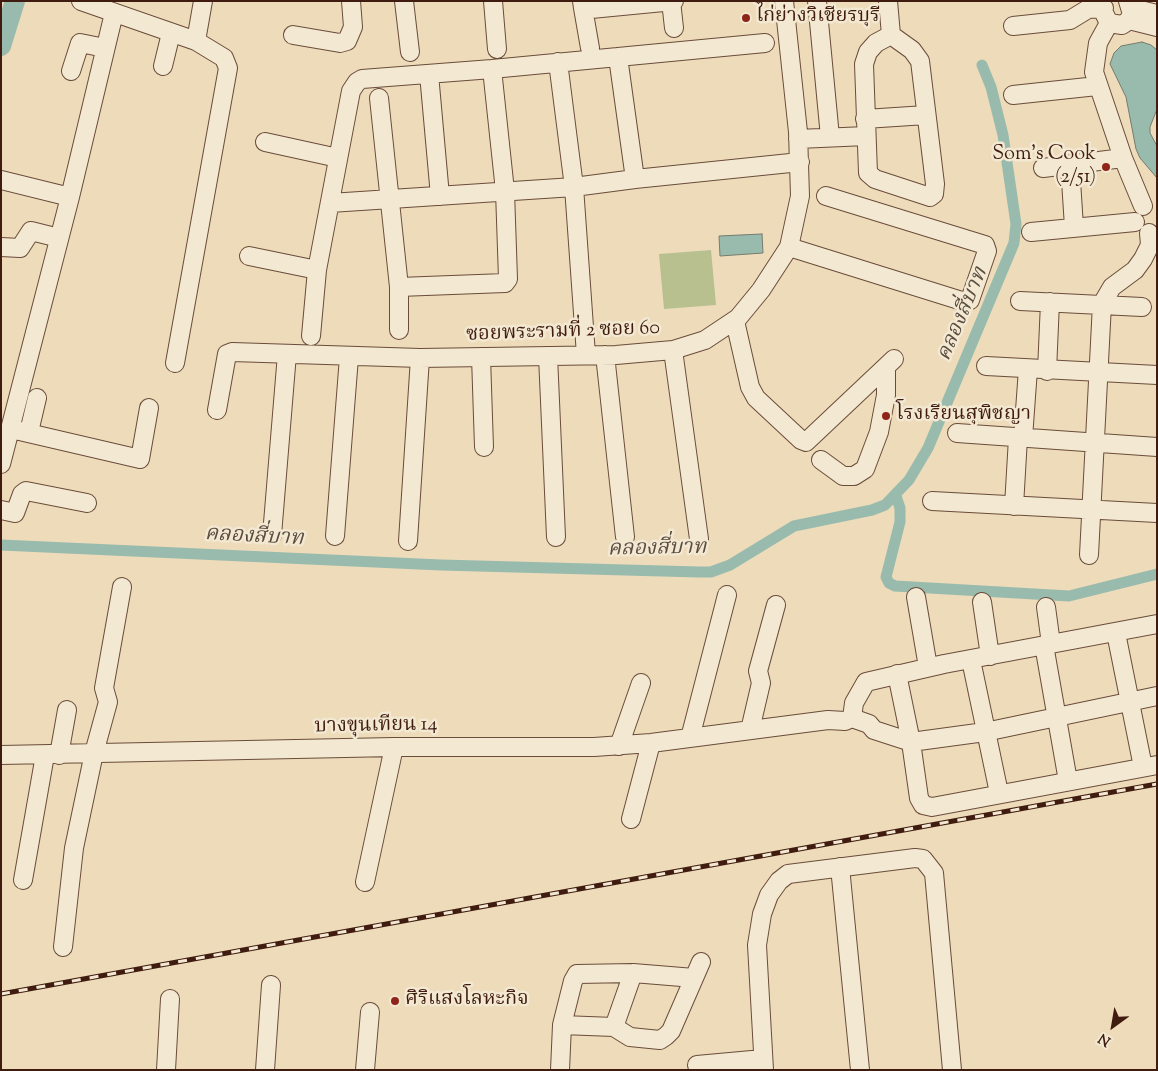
<!DOCTYPE html>
<html>
<head>
<meta charset="utf-8">
<style>
	body { margin:0 }
	#map { position:relative; width:1158px; height:1071px; overflow:hidden; background:#eddbba; font-family:"Sorts Mill Goudy",serif }
	canvas { display:block }
	.frame { position:absolute; inset:0; border:2px solid #3f1c0f; pointer-events:none }
	.north { position:absolute; left:1088px; top:1001px; width:50px; height:50px; -webkit-text-stroke:4px #f3e8d2; paint-order:stroke; rotate:212deg; font-size:14px; font-weight:700; line-height:20px; text-align:center; color:#3f1c0f }
	.north::after { content:''; display:block; margin:auto; width:18px; height:22px; background:#3f1c0f; clip-path:polygon(50% 0,100% 100%,50% 72%,0 100%) }
</style>
</head>
<body>
<div id="map">
<canvas width="1158" height="1071"></canvas>
<div class="frame"></div>
<div class="north">N</div>
</div>
<script>
const context = document.querySelector('canvas').getContext('2d');
context.lineJoin = 'round';
function paint(path, color) { context.fillStyle = color; context.fill(path, 'evenodd'); }
const shape = rows => new Path2D(rows.map(r => 'M' + r).join(''));
function stroke(path, color, width, dash) { context.strokeStyle = color; context.lineWidth = width; context.lineCap = dash ? 'butt' : 'round'; context.setLineDash(dash || []); context.stroke(path); }
function drawText(font, color, halo, rows, align = 'center') {
  context.font = font + ' "Sorts Mill Goudy","Noto Serif Thai",serif'; context.lineWidth = 5; context.setLineDash([]); context.textBaseline = 'middle'; context.strokeStyle = halo; context.fillStyle = color; for (const [text, x, y, turn = 0] of rows) {
    context.save(); context.translate(x, y); context.rotate((+turn || 0) * Math.PI / 180); context.textAlign = isNaN(turn) ? turn : align; if (halo) context.strokeText(text, 0, 0); context.fillText(text, 0, 0); context.restore();
  }
}
paint(shape([
	[711,250,716,305,664,309,659,254]
]), '#b9c08f');
const water = shape([
	[1142,42,1151,45,1157,50,1157,109,1150,127,1150,133,1157,146,1157,178,1140,158,1136,149,1126,97,1110,64,1114,53,1121,46,1142,42],
	[762,234,763,253,720,256,719,236,762,234]
]);
paint(water, '#99bbae');
stroke(water, '#757b6e', 1);
stroke(shape([
	[896,496,900,508,900,522,886,577,889,583,895,586,1069,596,1157,574],
	[1,545,441,565,699,572,711,572,730,565,794,526,872,510,885,505,909,480,928,448,1014,243,1016,224,1003,135,991,87,982,65]
]), '#99bbae', 11);
stroke(shape([
	[1,46,15,1]
]), '#99bbae', 20);
const minor = shape([
	[81,1,196,41,224,58,228,68,175,363],
	[404,1,410,52],
	[493,1,497,49],
	[582,1,583,8,591,9,674,1],
	[671,1,674,28],
	[817,1,830,137],
	[888,1,891,35,912,50,920,61,935,184,934,194,930,197,875,179,868,173,864,64,868,52,876,43,891,35],
	[583,8,590,48],
	[1132,8,1157,14],
	[1104,13,1109,23,1122,25,1128,21,1132,14,1128,1],
	[1129,20,1157,27],
	[1109,23,1098,43,1094,72,1123,158,1143,206],
	[1013,26,1070,20,1088,9,1104,8],
	[293,35,340,43,347,41,353,27,351,1],
	[196,41,203,1],
	[618,57,635,179],
	[558,62,574,187,586,355],
	[163,66,171,33],
	[71,71,80,43,105,48],
	[429,74,440,196],
	[1013,95,1097,86],
	[379,98,399,287,399,330],
	[865,119,926,115],
	[798,139,866,136],
	[265,142,338,158],
	[1070,165,1074,227],
	[1043,168,1123,158],
	[1,180,70,197],
	[330,203,574,187,635,179,800,162],
	[1031,232,1135,222],
	[1,247,20,248,31,231,59,238],
	[789,247,962,301,970,300,987,251,985,245,826,196],
	[249,256,317,270],
	[399,287,505,283,508,279,505,191,492,69],
	[1020,301,1142,307],
	[735,321,750,387,756,398,801,440,806,442,894,359],
	[311,336,317,270,351,91,357,82,362,79,492,69,765,43],
	[673,350,699,539],
	[605,355,625,537],
	[548,356,556,537],
	[481,357,484,447],
	[986,366,1157,375],
	[1047,371,1050,302],
	[217,410,227,354,232,352,420,358,616,355,673,350,705,340,738,318,761,290,789,247,800,196,798,132,784,1],
	[11,429,140,459,149,408],
	[29,432,37,398],
	[957,433,1157,447],
	[1023,438,1028,369],
	[821,460,843,476,854,476,865,469,879,432,886,395,886,367],
	[1,464,70,197,114,13],
	[932,501,1157,513],
	[1014,506,1018,438],
	[1,510,15,513,22,494,26,491,87,503],
	[272,535,287,354],
	[335,536,349,357],
	[408,541,420,358],
	[1089,555,1102,304,1112,287,1135,270,1143,259,1150,245,1149,233],
	[916,597,928,667],
	[982,602,990,656],
	[1046,607,1051,644],
	[1116,633,1143,767],
	[1044,645,1068,781],
	[971,660,999,793],
	[897,674,911,742,919,798,923,805,932,807,1157,765],
	[852,718,854,703,866,682,944,664,1157,624],
	[750,730,761,683,758,671,776,605],
	[690,738,727,595],
	[619,746,641,683],
	[1,755,394,747,594,747,651,743,828,720,845,721,852,718,869,724,874,730,911,742,985,732,1157,696],
	[59,755,67,710],
	[631,819,651,743],
	[840,867,860,1070],
	[23,880,45,755],
	[365,882,394,747],
	[63,947,74,848,94,753,108,702,104,688,122,587],
	[562,1025,573,981,577,974,633,973],
	[614,1027,633,973,694,978],
	[697,1065,763,1059],
	[166,1070,170,999],
	[265,1070,271,985],
	[365,1070,370,1012],
	[560,1070,562,1025,614,1027,630,1037,660,1040,666,1036,671,1031,701,962],
	[764,1070,757,945,762,914,769,895,779,881,788,874,915,858,923,859,934,873,952,1070]
]);
stroke(minor, '#6a4c3a', 20);
stroke(minor, '#f3e8d2', 18);
const rail = shape([
	[1,994,1157,784]
]);
stroke(rail, '#3f1c0f', 5);
stroke(rail, '#f3e8d2', 3, [9]);
for (const [x, y, r, color] of [
	[746,18,5,"#8f2418"],
	[1106,167,5,"#8f2418"],
	[886,416,5,"#8f2418"],
	[395,1001,5,"#8f2418"]
]) { const dot = new Path2D(); dot.arc(x, y, r, 0, 2 * Math.PI); context.fillStyle = color; context.fill(dot); stroke(dot, '#f3e8d2', 2); }
drawText('20px', '#3f1c0f', '#f3e8d2', [
	["ไก่ย่างวิเชียรบุรี",756,18],
	["Som's Cook",1096,156,"right"],
	["(2/51)",1096,179,"right"],
	["โรงเรียนสุพิชญา",896,416],
	["ศิริแสงโลหะกิจ",405,1001]
], 'left');
drawText('20px', '#3f1c0f', '#f3e8d2', [
	["ซอยพระรามที่ 2 ซอย 60",563,333,-2],
	["บางขุนเทียน 14",376,727,-1]
]);
drawText('italic 21px', '#5a4c3f', '#f3e8d2', [
	["คลองสี่บาท",964,315,-67],
	["คลองสี่บาท",254,538,3],
	["คลองสี่บาท",657,550,-1]
]);
</script>
</body>
</html>
